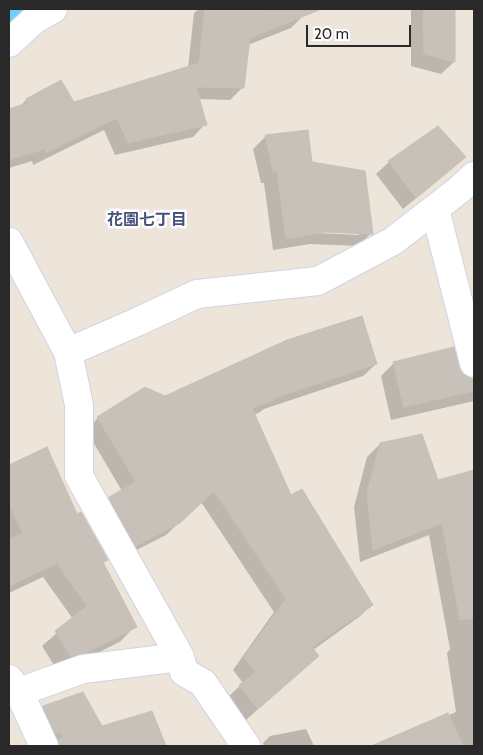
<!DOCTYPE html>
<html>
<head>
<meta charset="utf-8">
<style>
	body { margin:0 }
	#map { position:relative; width:483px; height:755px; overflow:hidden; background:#ede4da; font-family:Cabin,sans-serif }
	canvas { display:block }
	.frame { position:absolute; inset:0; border:10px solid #292929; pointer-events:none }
	.scale { position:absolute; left:306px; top:25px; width:105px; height:22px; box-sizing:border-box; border:2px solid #292929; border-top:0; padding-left:6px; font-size:15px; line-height:18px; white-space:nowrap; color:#292929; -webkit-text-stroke:4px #fff; paint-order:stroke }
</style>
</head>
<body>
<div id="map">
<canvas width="483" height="755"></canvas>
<div class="frame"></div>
<div class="scale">20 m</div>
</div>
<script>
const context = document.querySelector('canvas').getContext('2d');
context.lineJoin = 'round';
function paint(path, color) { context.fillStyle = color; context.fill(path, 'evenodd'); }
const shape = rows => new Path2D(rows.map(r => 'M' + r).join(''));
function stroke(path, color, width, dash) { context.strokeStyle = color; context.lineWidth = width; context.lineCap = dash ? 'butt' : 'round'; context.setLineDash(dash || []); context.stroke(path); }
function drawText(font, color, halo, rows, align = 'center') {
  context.font = font + ' Cabin,"Noto Sans JP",sans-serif'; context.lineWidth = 5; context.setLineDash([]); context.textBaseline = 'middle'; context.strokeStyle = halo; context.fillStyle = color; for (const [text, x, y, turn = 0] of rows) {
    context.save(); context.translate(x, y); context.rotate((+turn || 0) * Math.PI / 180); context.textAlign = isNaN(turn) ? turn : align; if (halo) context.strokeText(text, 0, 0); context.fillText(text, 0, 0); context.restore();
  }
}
paint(shape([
	[199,9,256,9,303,16,291,28,248,45,243,87,230,100,198,99,205,124,193,137,115,155,104,130,33,165,32,161,9,168,9,111,19,107,26,100,74,104,188,68,194,13],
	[412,9,453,9,454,62,441,74,411,66,411,10],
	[266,136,311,163,371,233,359,246,310,244,273,250,264,183,261,183,253,149],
	[317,230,359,232,359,235,317,233],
	[465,157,452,169,403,209,376,174,389,162],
	[394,363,458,367,462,374,469,379,474,379,474,401,391,420,381,376],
	[376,364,363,376,264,409,260,412,254,415,290,496,372,605,359,617,313,650,317,656,245,721,227,698,243,683,233,670,274,612,201,502,166,535,123,557,97,511,109,498,122,491,86,430,98,418,165,398],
	[380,444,437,481,474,471,474,746,388,746,399,736,456,712,447,653,450,649,429,535,360,562,354,507,367,457],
	[46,449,77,516,106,560,102,564,135,626,121,641,70,667,57,670,42,646,73,619,43,577,9,593,9,466],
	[82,694,101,728,151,712,164,746,50,746,31,719,43,707],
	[306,729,314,746,264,746,263,743,270,736]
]), '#0003');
stroke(shape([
	[9,12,14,9]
]), '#64d4f7', 62);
const building = shape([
	[205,9,319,10,250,38,244,88,196,87,207,125,128,143,117,118,46,153,45,149,9,160,9,109,27,103,26,99,61,80,74,102,199,63,205,9],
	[423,9,455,9,455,62,424,54,423,9],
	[438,126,466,157,416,198,388,161,438,126],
	[308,130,312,162,365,171,373,234,324,232,286,239,277,171,273,171,265,135,308,130],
	[362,316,377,364,274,398,274,400,252,408,291,495,302,489,373,605,312,647,319,656,258,709,239,685,256,672,244,657,286,599,214,491,180,523,136,546,109,497,136,482,97,417,145,387,165,396,287,340,362,316],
	[454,347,459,367,463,374,472,378,474,391,404,407,393,362,454,347],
	[422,434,438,480,474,470,474,618,460,620,442,523,373,550,367,493,380,443,422,434],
	[47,447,77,514,81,512,108,560,103,562,137,627,86,653,71,657,55,631,87,606,57,563,9,586,9,539,23,533,9,504,9,465,47,447],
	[83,692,102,726,152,711,166,746,59,746,58,740,63,738,60,732,55,733,43,706,83,692],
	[448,713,463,746,371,746,448,713]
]);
paint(building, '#c8c1b9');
stroke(building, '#c8c0b3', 1);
const minor = shape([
	[9,43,35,19,53,9],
	[435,209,474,363],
	[9,242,68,352,137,322,197,294,318,281,393,241,459,190,474,176],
	[68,352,79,405,79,476,180,657],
	[9,679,19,692,44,746],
	[19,692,83,669,180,657,184,672,203,683,246,746]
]);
stroke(minor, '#cfd3e4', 30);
stroke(minor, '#fff', 28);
drawText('bold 16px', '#46517d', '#fff', [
	["花園七丁目",147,220]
]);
</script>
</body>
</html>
